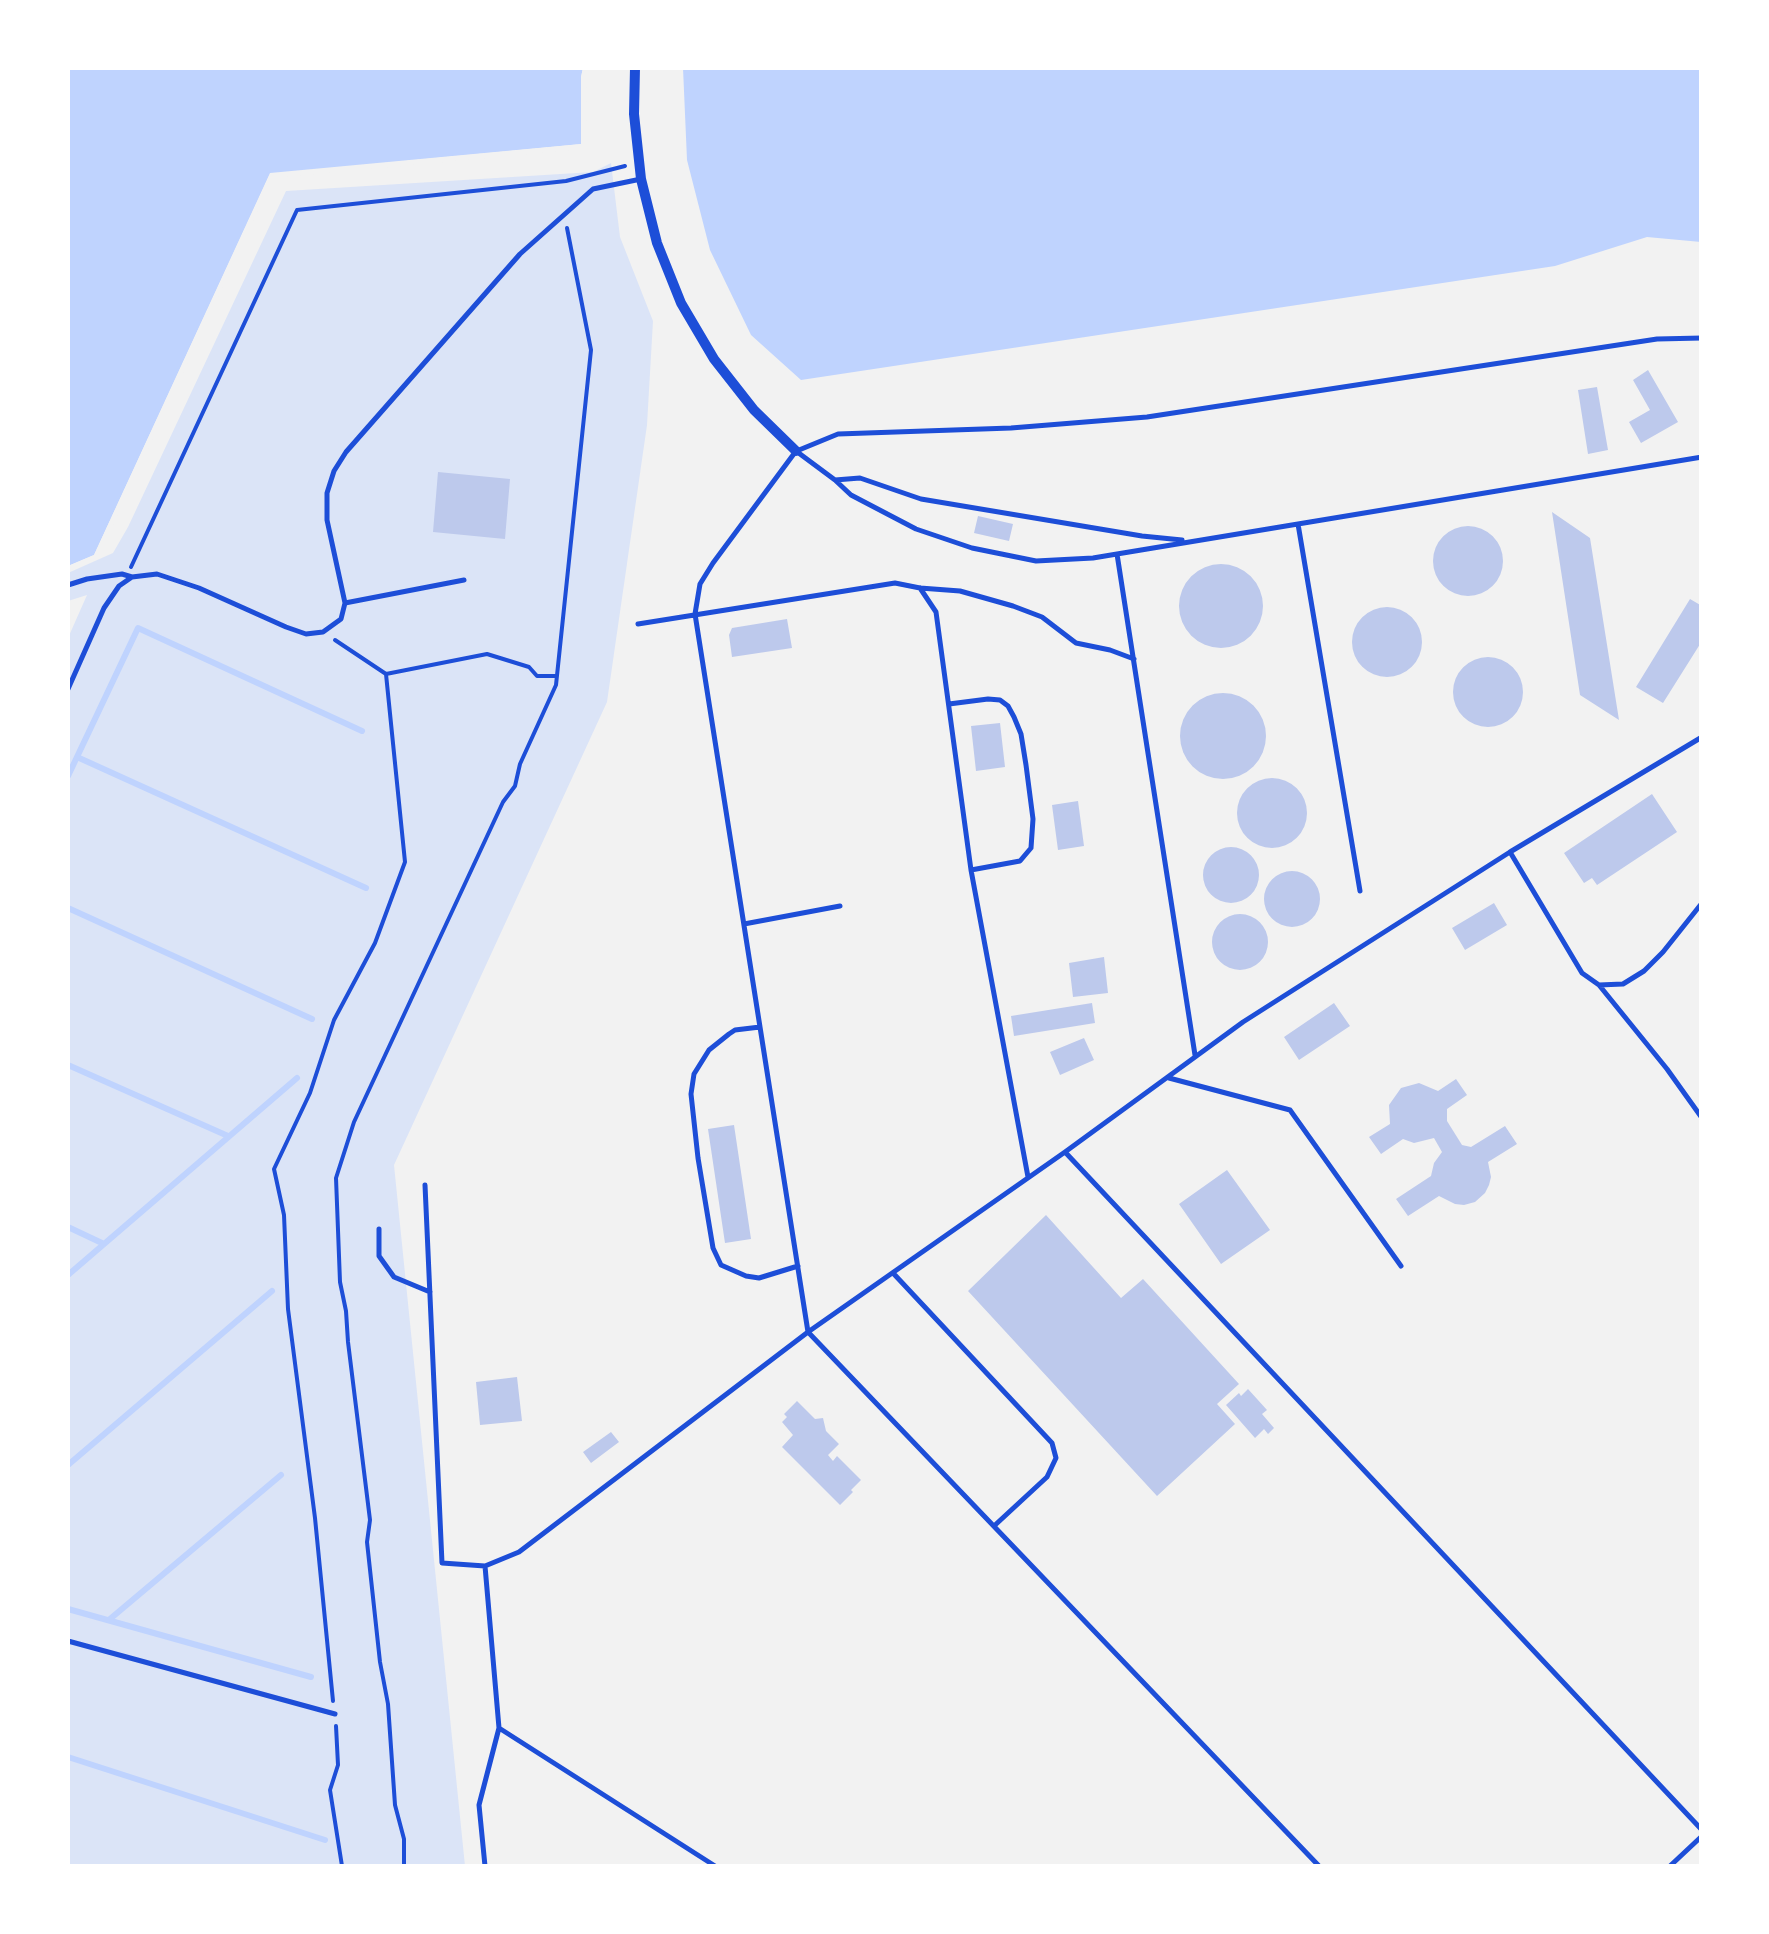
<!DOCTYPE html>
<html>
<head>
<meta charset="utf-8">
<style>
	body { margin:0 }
	#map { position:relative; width:1769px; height:1934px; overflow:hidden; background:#f2f2f2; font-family:Georgia,serif }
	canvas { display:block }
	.frame { position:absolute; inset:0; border:70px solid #fff; pointer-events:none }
</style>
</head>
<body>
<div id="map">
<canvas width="1769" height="1934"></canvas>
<div class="frame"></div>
</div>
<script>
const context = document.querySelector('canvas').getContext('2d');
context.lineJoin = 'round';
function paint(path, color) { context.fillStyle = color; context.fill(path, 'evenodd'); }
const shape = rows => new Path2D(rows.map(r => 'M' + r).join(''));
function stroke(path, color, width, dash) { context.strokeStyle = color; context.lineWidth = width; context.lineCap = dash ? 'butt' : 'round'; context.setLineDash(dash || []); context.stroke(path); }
paint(shape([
	[611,163,620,237,653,321,647,425,607,702,394,1165,465,1866,68,1866,68,638,87,595,68,601,68,573,113,553,128,527,286,191,593,172]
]), '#dbe4f7');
paint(shape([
	[68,68,583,68,581,77,582,144,270,174,94,555,68,566],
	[683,68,1701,68,1701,242,1647,237,1555,266,801,380,751,335,710,250,687,160]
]), '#bfd3fe');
paint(shape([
	[583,68,588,68,586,78,587,144,583,149,273,178,98,558,68,571,68,566,94,555,270,173,581,144,581,77]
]), '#f2f2f2');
stroke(shape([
	[77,757,366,888],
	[68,776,138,628,362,731],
	[68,908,312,1019],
	[68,1065,228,1136],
	[68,1227,104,1244],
	[68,1275,297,1078],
	[68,1465,272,1291],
	[68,1609,311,1677],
	[110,1619,281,1475],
	[68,1757,325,1840]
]), '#bfd3fe', 6);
paint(shape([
	[1648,370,1678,422,1641,443,1629,422,1650,410,1633,380],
	[1597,387,1608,450,1588,454,1578,390],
	[438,472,510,479,505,539,433,532],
	[1552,512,1590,538,1619,720,1580,695],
	[978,516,1013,524,1009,541,974,533],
	'1433 561a35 35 0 1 1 70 0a35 35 0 1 1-70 0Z',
	'1179 606a42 42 0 1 1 84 0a42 42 0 1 1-84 0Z',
	[1690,599,1702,606,1702,641,1663,703,1636,687],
	'1352 642a35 35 0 1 1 70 0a35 35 0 1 1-70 0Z',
	[787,619,792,648,732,657,729,635,732,628],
	'1453 692a35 35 0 1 1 70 0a35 35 0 1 1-70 0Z',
	'1180 736a43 43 0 1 1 86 0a43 43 0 1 1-86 0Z',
	[1000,723,1005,767,976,771,971,726],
	'1237 813a35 35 0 1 1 70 0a35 35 0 1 1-70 0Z',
	[1652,794,1677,832,1597,885,1592,878,1584,883,1564,853],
	[1078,801,1084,846,1058,850,1052,805],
	'1203 875a28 28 0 1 1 56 0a28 28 0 1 1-56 0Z',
	'1264 899a28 28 0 1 1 56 0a28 28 0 1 1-56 0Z',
	[1494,903,1507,925,1465,950,1452,928],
	'1212 942a28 28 0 1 1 56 0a28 28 0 1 1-56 0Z',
	[1104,957,1108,993,1073,997,1069,963],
	[1092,1003,1095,1023,1014,1036,1011,1016],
	[1334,1003,1350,1026,1299,1060,1284,1037],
	[1084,1038,1094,1060,1060,1075,1050,1052],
	[1456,1079,1467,1095,1447,1109,1447,1121,1462,1145,1471,1147,1505,1126,1517,1144,1488,1162,1491,1177,1489,1185,1485,1193,1475,1202,1464,1205,1455,1204,1439,1196,1408,1216,1396,1199,1431,1176,1434,1163,1442,1152,1434,1138,1414,1143,1403,1139,1381,1154,1369,1137,1390,1124,1389,1105,1401,1088,1419,1083,1438,1091],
	[734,1125,751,1239,725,1243,708,1129],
	[1227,1170,1270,1230,1221,1264,1179,1204],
	[1046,1215,1121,1298,1143,1279,1239,1384,1217,1404,1235,1424,1157,1496,968,1291],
	[517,1377,522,1421,480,1425,476,1382],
	[1248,1389,1267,1410,1262,1414,1274,1428,1268,1434,1264,1429,1255,1438,1226,1405,1239,1393,1241,1396],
	[797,1401,815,1419,823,1418,826,1431,839,1444,828,1455,833,1461,837,1456,861,1480,851,1490,853,1492,840,1505,782,1447,793,1435,782,1422,787,1417,784,1414],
	[611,1432,619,1442,591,1463,583,1452]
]), '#bdc9ec');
stroke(shape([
	[131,567,297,210,566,181,625,166],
	[386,674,487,654,529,667,537,676,557,676],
	[333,1701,315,1518,288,1309,284,1215,274,1169,310,1093,334,1020,375,943,405,862,386,674,335,640],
	[336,1726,338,1765,330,1790,342,1866],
	[404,1866,404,1839,395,1805,388,1704,380,1662,367,1542,370,1520,348,1342,346,1311,340,1282,336,1178,354,1122,503,802,515,786,520,764,556,685,591,350,567,228]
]), '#1d4ed8', 4);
stroke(shape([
	[799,450,838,434,1011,428,1147,417,1657,339,1702,338],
	[796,451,713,563,700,584,695,614,808,1332,1319,1866],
	[796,451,835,480,860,478,921,499,1142,536,1182,540],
	[835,480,851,495,916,529,972,548,1036,561,1093,558,1117,554,1195,1055],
	[1298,524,1360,891],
	[1117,554,1702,457],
	[68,585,87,579,122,574,132,577],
	[920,588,936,612,971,870,1028,1177],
	[345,603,464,580],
	[638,624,895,583,920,588,960,591,1013,606,1042,617,1076,643,1110,650,1134,659],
	[68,689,104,608,119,586,132,577,157,574,199,588,286,627,306,634,323,632,341,619,345,603,327,520,327,493,334,471,346,452,520,254,593,189,641,179],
	[949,704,988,699,1000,700,1008,706,1014,717,1021,734,1026,765,1033,819,1031,848,1020,861,971,870],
	[1510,852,1582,973,1599,985,1623,984,1644,971,1663,952,1702,903],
	[744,924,840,906],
	[1599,985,1667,1069,1702,1118],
	[760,1027,735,1030,729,1034,709,1050,694,1074,691,1094,698,1158,713,1248,721,1265,746,1276,759,1278,798,1266],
	[1169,1078,1290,1110,1401,1266],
	[1065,1152,1702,1830],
	[425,1185,442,1563,485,1566,519,1552,808,1332,1065,1152,1243,1022,1510,852,1702,737],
	[379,1229,379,1256,394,1277,430,1292],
	[893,1273,1052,1443,1056,1458,1047,1477,994,1526],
	[485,1566,499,1728,715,1866],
	[68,1641,335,1714],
	[485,1866,479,1805,499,1728],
	[1670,1866,1702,1836]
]), '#1d4ed8', 5);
stroke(shape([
	[635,68,634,114,641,179,657,243,681,303,714,359,754,410,796,451]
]), '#1d4ed8', 10);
</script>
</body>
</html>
